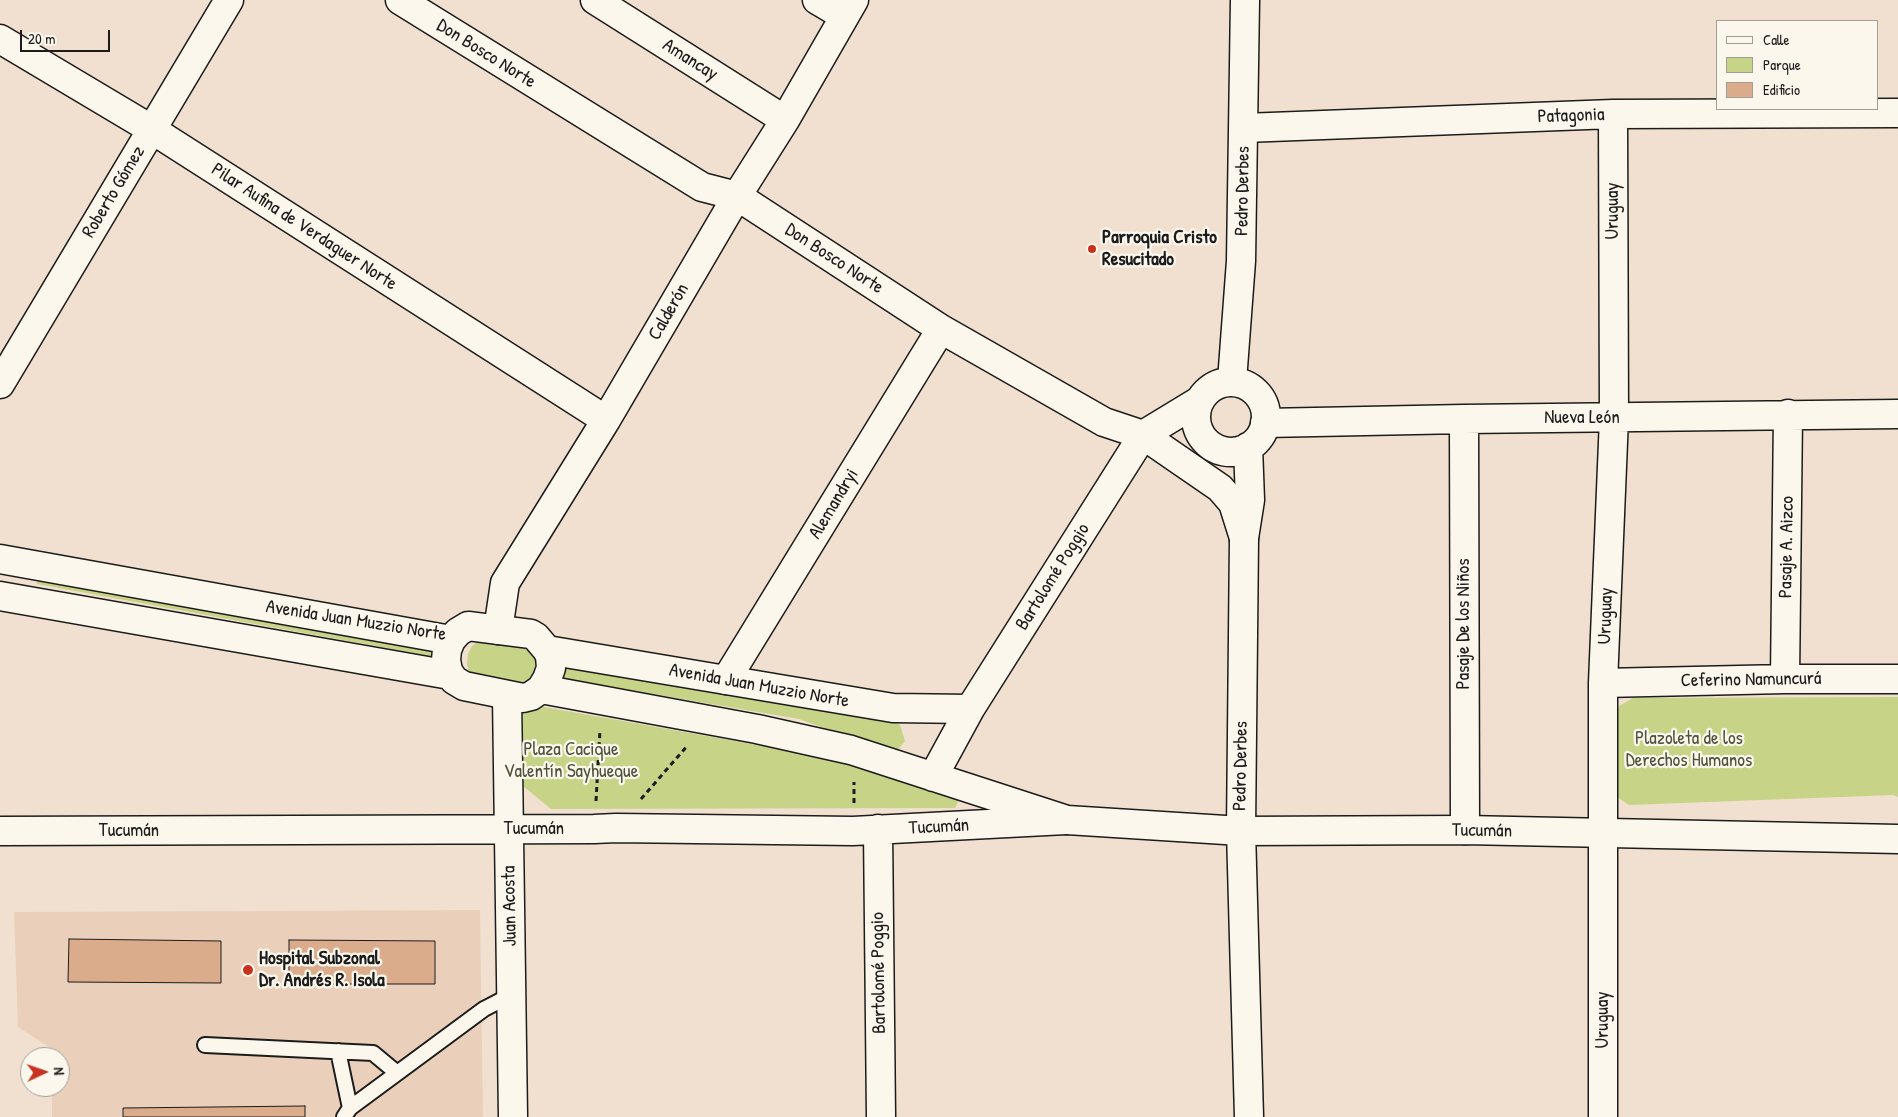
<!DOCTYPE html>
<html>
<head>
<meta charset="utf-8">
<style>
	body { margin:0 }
	#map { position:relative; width:1898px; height:1117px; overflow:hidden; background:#f1e0cf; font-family:"Patrick Hand",sans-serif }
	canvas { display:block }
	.legend { position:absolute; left:1716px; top:20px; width:162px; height:90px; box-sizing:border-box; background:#fbf7ec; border:1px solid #a29f99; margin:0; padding:6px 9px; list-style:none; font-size:15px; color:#1c1c1c }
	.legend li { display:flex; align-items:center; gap:10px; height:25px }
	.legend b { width:25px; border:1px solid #a29f99 }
	.north { position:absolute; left:20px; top:1047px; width:50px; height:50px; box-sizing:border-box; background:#fbf7ec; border:1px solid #a29f99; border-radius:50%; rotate:87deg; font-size:14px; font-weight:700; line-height:20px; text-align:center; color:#1c1c1c }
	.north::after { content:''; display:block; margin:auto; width:18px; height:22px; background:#c8321e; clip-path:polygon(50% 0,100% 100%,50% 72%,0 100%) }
	.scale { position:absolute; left:20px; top:30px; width:90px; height:22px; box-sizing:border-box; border:2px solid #1c1c1c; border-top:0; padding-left:6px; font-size:15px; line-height:18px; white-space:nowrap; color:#1c1c1c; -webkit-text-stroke:4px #fbf7ec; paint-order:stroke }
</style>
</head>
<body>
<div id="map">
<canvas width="1898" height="1117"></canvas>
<ul class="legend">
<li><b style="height:6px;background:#fbf7ec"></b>Calle</li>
<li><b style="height:14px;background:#c7d387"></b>Parque</li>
<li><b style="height:14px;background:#daac8b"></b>Edificio</li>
</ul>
<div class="north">N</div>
<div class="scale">20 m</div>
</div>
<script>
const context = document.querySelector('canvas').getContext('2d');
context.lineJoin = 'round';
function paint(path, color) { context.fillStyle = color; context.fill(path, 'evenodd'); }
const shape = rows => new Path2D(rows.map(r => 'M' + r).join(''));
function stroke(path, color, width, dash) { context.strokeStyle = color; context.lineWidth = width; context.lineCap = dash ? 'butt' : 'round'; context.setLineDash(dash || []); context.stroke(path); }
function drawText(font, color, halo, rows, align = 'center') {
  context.font = font + ' "Patrick Hand",sans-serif'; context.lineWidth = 4.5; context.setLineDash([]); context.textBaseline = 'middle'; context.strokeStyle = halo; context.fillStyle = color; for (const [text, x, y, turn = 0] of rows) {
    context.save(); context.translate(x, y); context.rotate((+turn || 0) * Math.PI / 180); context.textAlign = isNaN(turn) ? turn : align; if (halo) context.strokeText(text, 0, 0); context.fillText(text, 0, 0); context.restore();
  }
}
paint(shape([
	[480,910,483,1117,52,1117,52,1087,60,1087,60,1057,52,1057,52,1049,18,1027,14,912]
]), '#ead0bb');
paint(shape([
	[38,578,432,650,430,656,37,584],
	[478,641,527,647,533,652,536,661,535,670,531,679,524,685,475,678,469,673,467,664,468,654,472,646],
	[561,666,892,721,900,725,905,741,896,752,889,752,799,719,559,678],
	[1898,697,1898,797,1893,795,1629,805,1617,797,1613,783,1613,719,1619,706,1633,698],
	[533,705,841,760,959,800,955,808,551,809,523,786,523,714,526,707]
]), '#c7d387');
const building = shape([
	[69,939,221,941,221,983,68,982,69,939],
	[289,940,435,941,435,984,289,984,289,940],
	[305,1106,305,1117,123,1117,123,1108,305,1106]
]);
paint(building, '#daac8b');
stroke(building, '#1c1c1c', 1);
const lane = shape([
	[205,1045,373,1053,397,1073],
	[338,1051,350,1108],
	[344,1117,350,1108,484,1009,511,995]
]);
const street = shape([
	[400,0,702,187,737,196,941,329,1104,422,1143,435,1220,488,1233,503,1244,538],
	[595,0,785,120],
	[817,0,844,16],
	[0,39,151,129,606,420],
	[1244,128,1613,114,1898,113],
	[0,384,229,0],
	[1464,419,1465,830],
	[1265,423,1464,419,1898,414],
	[498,630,505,583,606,420,737,196,785,120,854,0],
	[1785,679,1788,414],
	[726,680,941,329],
	[1603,683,1785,679,1898,679],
	[507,696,513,1117],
	[878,829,881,1117],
	[0,831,594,829,616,828,853,831,1066,820],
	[1603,1117,1603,683,1614,418,1613,114]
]);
const secondary = shape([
	[1232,381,1241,261,1245,0],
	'1196 417a35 35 0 1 1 70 0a35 35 0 1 1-70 0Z',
	[1248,447,1250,500,1244,538,1241,831,1249,1117],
	[0,559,451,640],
	[0,596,450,675],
	[468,626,531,634,536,637,547,650,550,656,551,668,547,679,541,689,531,696,523,698,464,686,454,680,448,671,446,660,447,650,451,640,458,632,468,626],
	[547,650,893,708,970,709],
	[541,689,757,729,851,750,1067,820,1241,831,1465,830,1898,839],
	[933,777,970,709,1143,435,1199,401]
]);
stroke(lane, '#1c1c1c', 18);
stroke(street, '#1c1c1c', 31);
stroke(secondary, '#1c1c1c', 31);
stroke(shape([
	[641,799,688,745],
	[596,801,600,730],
	[854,803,854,782]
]), '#1c1c1c', 3, [5, 4]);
stroke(lane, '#fbf7ec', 14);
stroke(street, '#fbf7ec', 28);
stroke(secondary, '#fbf7ec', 28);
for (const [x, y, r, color] of [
	[1092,249,5,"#c8321e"],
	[248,970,6,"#c8321e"]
]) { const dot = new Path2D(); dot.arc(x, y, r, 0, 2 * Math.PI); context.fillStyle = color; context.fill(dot); stroke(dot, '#fbf7ec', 2); }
drawText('19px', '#1c1c1c', '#fbf7ec', [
	["Don Bosco Norte",486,54,32],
	["Amancay",690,60,32],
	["Patagonia",1571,116,-2],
	["Pedro Derbes",1243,191,-89],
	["Roberto Gómez",114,192,-59],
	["Uruguay",1613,211,-90],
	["Pilar Aufina de Verdaguer Norte",304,227,33],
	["Don Bosco Norte",834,259,33],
	["Calderón",669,312,-60],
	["Nueva León",1582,418],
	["Alemandryi",834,504,-59],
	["Pasaje A. Aizco",1787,547,-89],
	["Bartolomé Poggio",1053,577,-58],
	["Uruguay",1606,616,-88],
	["Avenida Juan Muzzio Norte",356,621,9],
	["Pasaje De los Niños",1464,624,-90],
	["Ceferino Namuncurá",1751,680,-1],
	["Avenida Juan Muzzio Norte",759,686,10],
	["Pedro Derbes",1241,766,-89],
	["Tucumán",939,827,-3],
	["Tucumán",534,829],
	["Tucumán",129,831],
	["Tucumán",1482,831,1],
	["Juan Acosta",510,906,-91],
	["Bartolomé Poggio",879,973,-91],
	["Uruguay",1603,1020,-90]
]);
drawText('bold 19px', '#1c1c1c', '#fbf7ec', [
	["Parroquia Cristo",1102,238],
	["Resucitado",1102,260],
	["Hospital Subzonal",259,959],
	["Dr. Andrés R. Isola",259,981]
], 'left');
drawText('19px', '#4f533c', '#fbf7ec', [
	["Plazoleta de los",1689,739],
	["Derechos Humanos",1689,761],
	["Plaza Cacique",571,750],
	["Valentín Sayhueque",571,772]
]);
</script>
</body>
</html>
